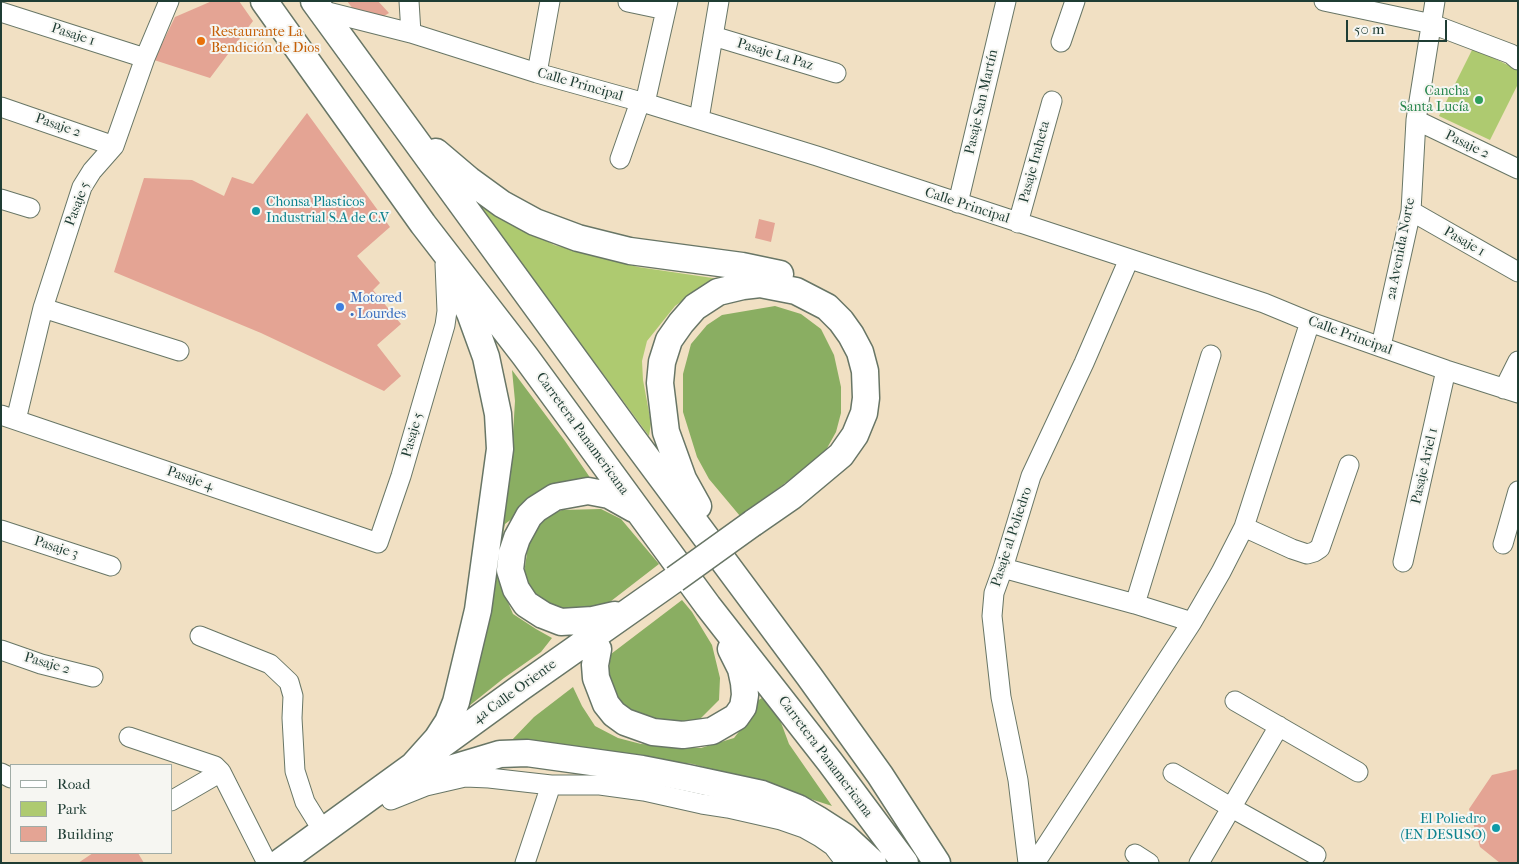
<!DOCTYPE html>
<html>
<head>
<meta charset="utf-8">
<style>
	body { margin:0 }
	#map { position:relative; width:1519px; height:864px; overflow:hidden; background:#f1e0c3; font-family:"IM FELL French Canon",serif }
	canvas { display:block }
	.frame { position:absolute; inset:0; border:2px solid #1f3d34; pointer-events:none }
	.legend { position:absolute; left:10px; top:764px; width:162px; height:90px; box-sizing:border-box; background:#f6f6f2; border:1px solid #a0aca6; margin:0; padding:6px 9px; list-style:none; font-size:15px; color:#1f3d34 }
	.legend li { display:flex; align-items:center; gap:10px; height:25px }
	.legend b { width:25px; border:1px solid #a0aca6 }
	.scale { position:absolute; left:1346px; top:20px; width:101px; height:22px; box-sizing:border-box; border:2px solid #1f3d34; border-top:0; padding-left:6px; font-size:15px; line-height:18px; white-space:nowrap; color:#1f3d34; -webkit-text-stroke:4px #f6f6f2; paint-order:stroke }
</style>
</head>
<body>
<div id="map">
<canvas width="1519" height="864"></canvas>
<div class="frame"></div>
<ul class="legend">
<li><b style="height:6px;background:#fff"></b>Road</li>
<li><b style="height:14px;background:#aeca70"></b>Park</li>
<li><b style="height:14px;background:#e4a494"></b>Building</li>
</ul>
<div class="scale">50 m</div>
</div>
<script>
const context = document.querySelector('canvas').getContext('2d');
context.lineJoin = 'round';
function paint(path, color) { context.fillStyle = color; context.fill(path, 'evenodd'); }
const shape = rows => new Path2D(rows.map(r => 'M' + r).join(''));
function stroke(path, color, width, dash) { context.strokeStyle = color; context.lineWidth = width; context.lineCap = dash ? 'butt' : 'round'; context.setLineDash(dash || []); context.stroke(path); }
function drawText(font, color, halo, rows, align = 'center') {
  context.font = font + ' "IM FELL French Canon",serif'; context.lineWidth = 4; context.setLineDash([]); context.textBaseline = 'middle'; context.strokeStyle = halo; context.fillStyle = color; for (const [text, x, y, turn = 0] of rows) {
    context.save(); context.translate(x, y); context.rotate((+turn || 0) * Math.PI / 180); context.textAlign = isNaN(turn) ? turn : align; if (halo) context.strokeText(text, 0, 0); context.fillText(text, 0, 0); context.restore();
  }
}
paint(shape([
	[1473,48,1518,70,1518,84,1490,140,1439,116],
	[476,202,554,245,638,267,726,280,692,294,675,306,647,341,642,361,643,380,651,423,649,436]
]), '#aeca70');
paint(shape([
	[775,306,801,314,821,329,834,355,841,387,841,413,836,432,826,450,814,462,740,516,709,479,697,457,683,412,683,374,691,344,707,325,722,315],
	[512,370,565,441,591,479,517,515,505,524,497,563,500,584,513,614,536,629,552,638,541,652,504,678,469,706,466,693,512,450,515,401],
	[601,509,621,519,659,564,602,608,568,611,545,603,535,595,528,585,524,573,529,540,536,529,548,516,562,510],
	[682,600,692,612,712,645,720,678,719,700,698,721,650,724,619,708,608,676,611,654],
	[573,687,582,706,595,726,618,738,641,744,701,748,734,738,748,720,757,701,770,693,789,744,832,806,783,790,693,764,547,745,510,742,534,717]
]), '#8aae62');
paint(shape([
	[212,1,239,1,253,21,210,78,154,60,175,17],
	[347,1,378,1,389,13,381,18,353,9],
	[307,113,390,227,357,256,380,283,373,290,401,324,377,345,401,376,384,391,261,333,114,272,144,178,192,180,224,196,232,177,253,184],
	[759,219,775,223,771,242,755,238],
	[1518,769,1518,863,1500,863,1480,847,1469,809,1492,775],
	[93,853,138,853,144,863,78,863]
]), '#e4a494');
const minor = shape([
	[409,1,411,33],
	[1324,1,1432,24,1511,54,1518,60],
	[628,2,666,10],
	[320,10,411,33,537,73,645,103,817,156,1264,303,1310,322,1446,370,1518,393],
	[1,12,145,58],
	[713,36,836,73],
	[1061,42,1075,1],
	[537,73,550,1],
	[645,103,668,1],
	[1,107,114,146],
	[699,119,719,1],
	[1416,120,1518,169],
	[620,159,640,102],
	[1,199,30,208],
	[958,203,1006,1],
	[1411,211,1518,272],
	[1018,223,1052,101],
	[43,308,179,351],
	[1381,346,1411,211,1416,120,1435,1],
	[1504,389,1518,361],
	[1,415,378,543,401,476,445,325,447,311,445,264],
	[16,420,43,308,82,187,92,171,114,146,145,58,169,1],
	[1244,527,1292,549,1307,554,1314,552,1320,548,1349,465],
	[1,530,111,566],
	[1503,544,1518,491],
	[1403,562,1446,370],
	[1003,568,1135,604,1192,622],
	[1135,604,1211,355],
	[200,636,270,664,289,682,293,696,292,718,295,771,305,802,323,831],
	[1,650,41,664,93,677],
	[1235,701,1358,772],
	[129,737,215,766,221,772],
	[1,773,11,778],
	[1173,773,1232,808,1316,855],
	[391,800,426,786,465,777,489,778,551,785,600,785,644,791,702,804,728,808,781,820,804,828,820,837,833,846,846,863],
	[171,801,221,772,267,863],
	[1135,854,1149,863],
	[525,863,551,785],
	[1028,863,1018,780,1001,697,992,616,994,593,1003,568,1031,476,1084,363,1129,259],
	[1035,863,1192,622,1221,572,1244,527,1310,322],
	[1199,863,1279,726]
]);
const highway = shape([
	[264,1,423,224,525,356,708,606,830,762,905,863],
	[314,1,630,435,809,676,880,775,937,863],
	[436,152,469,180,502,204,535,222,578,238,630,251,742,266,780,274],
	[698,506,683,479,666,432,660,383,662,362,669,340,681,323,695,307,718,292,743,286,760,284,796,291,827,307,841,321,851,335,860,352,865,371,866,398,864,413,855,435,841,455,792,496,753,523],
	[615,615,593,620,561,622,543,615,526,604,516,589,510,570,512,553,517,538,529,516,536,509,555,497,588,491,609,495,634,509],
	[598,649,595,665,596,678,606,704,614,714,625,722,653,732,683,735,712,731,736,717,743,707,745,695,744,683,741,669,731,649],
	[411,768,437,739,448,722,456,702,478,610,500,449,498,414,486,357,470,313,457,286],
	[420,778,500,754,527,753,642,769,688,778,762,794,798,808,817,819,845,837,873,863],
	[279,863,520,688,675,579]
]);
stroke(minor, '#687666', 21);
stroke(highway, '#687666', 29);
stroke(minor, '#fff', 19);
stroke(highway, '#fff', 26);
const highwayBridge = shape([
	[675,579,753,523]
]);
stroke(highwayBridge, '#687666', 29, []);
stroke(highwayBridge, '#fff', 26);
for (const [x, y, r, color] of [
	[201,41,5,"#e8710a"],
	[1479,100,5,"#2e9e5b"],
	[256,211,5,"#0f9aa8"],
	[340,307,5,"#3f7fe0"],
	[1496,828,5,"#0f9aa8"]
]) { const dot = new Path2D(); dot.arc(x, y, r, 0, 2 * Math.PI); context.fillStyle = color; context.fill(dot); stroke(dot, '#f6f6f2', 2); }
drawText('14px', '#c56008', '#f6f6f2', [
	["Restaurante La",211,33],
	["Bendición de Dios",211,49]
], 'left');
drawText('14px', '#1f3d34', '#f6f6f2', [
	["Pasaje 1",73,35,18],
	["Pasaje La Paz",775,55,17],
	["Calle Principal",580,85,16],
	["Pasaje San Martín",982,102,-77],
	["Pasaje 2",58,126,19],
	["Pasaje 2",1467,145,26],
	["Pasaje Iraheta",1035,162,-75],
	["Pasaje 5",78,204,-69],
	["Calle Principal",967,206,18],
	["Pasaje 1",1464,242,30],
	["2a Avenida Norte",1401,249,-79],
	["Calle Principal",1350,336,20],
	["Carretera Panamericana",582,434,54],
	["Pasaje 5",413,435,-74],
	["Pasaje Ariel 1",1425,466,-77],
	["Pasaje 4",190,479,19],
	["Pasaje al Poliedro",1012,537,-72],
	["Pasaje 3",56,548,18],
	["Pasaje 2",47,664,16],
	["4a Calle Oriente",515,692,-36],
	["Carretera Panamericana",825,757,53]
]);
drawText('14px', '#27864d', '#f6f6f2', [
	["Cancha",1469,92],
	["Santa Lucía",1469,108]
], 'right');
drawText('14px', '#0d838f', '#f6f6f2', [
	["Chonsa Plasticos",266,203],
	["Industrial S.A de C.V",266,219],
	["El Poliedro",1486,820,"right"],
	["(EN DESUSO)",1486,836,"right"]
], 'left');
drawText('14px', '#366cbe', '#f6f6f2', [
	["Motored",350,299],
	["• Lourdes",350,315]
], 'left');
</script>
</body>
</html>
